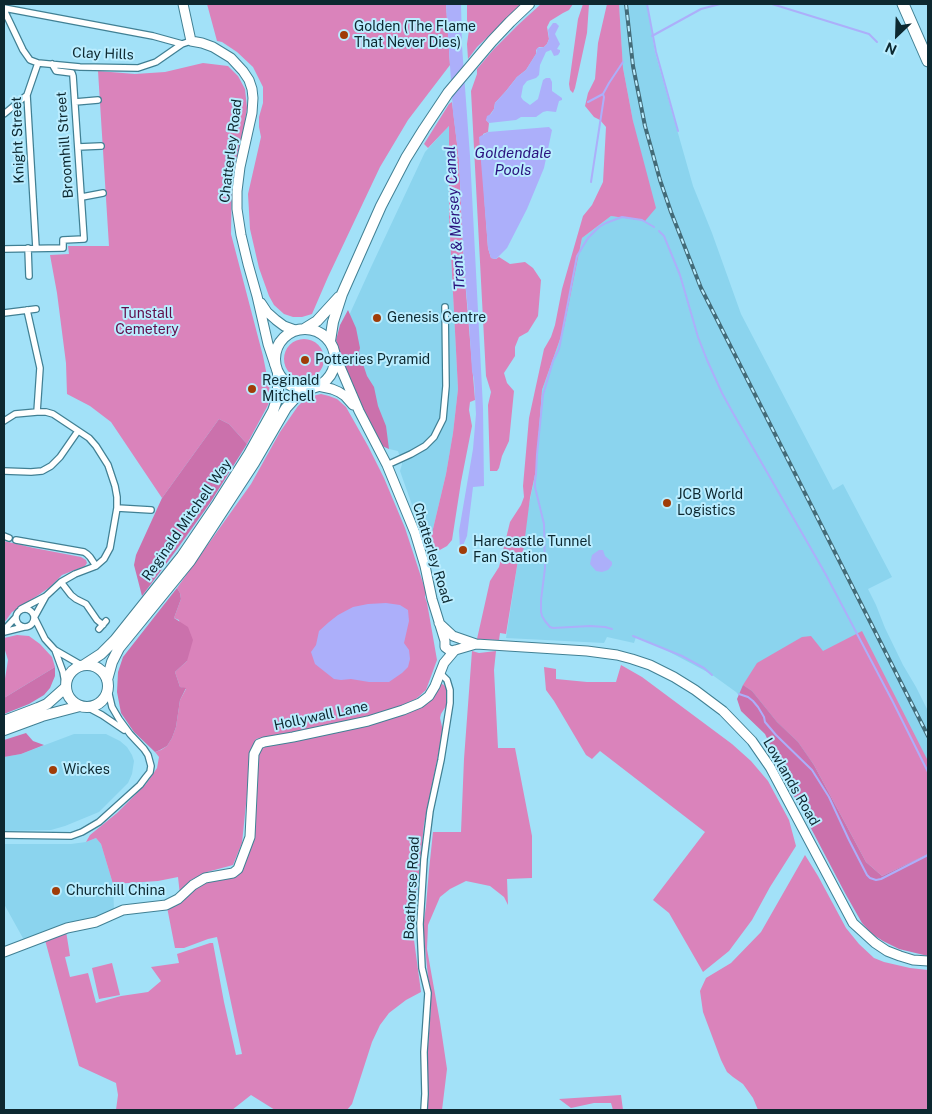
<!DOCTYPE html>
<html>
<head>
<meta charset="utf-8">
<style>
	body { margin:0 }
	#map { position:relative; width:932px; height:1114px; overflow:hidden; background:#a2e1f8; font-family:"Public Sans",sans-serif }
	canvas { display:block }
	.frame { position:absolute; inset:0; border:5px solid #0d2830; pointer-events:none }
	.north { position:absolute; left:872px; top:10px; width:50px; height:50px; -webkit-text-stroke:4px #baedff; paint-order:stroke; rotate:204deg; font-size:14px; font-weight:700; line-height:20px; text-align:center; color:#0d2830 }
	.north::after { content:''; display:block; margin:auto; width:18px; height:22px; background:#0d2830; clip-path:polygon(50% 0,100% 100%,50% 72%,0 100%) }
</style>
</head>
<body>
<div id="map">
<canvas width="932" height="1114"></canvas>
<div class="frame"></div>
<div class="north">N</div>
</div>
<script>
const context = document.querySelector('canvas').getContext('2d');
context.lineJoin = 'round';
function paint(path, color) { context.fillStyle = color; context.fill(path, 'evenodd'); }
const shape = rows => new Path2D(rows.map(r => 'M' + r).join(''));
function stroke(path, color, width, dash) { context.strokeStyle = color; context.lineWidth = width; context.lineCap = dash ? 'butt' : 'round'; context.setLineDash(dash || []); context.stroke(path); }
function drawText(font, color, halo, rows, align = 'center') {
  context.font = font + ' "Public Sans",sans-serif'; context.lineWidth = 4; context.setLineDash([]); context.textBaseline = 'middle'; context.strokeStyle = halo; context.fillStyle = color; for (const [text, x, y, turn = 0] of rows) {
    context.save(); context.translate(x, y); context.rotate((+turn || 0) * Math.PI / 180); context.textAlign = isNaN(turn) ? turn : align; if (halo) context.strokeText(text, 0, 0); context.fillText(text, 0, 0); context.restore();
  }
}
paint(shape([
	[619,4,647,4,655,52,693,186,712,233,741,314,833,490,843,484,892,577,868,589,876,605,885,628,903,665,916,687,928,711,928,854,769,728,736,692,711,674,662,648,636,637,634,643,607,637,604,643,506,638,519,554,536,470,542,390,564,328,582,238,611,216,645,221,633,121,623,68],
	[449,126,449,217,458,389,453,433,446,474,428,550,400,471,402,464,398,451,389,449,357,381,342,331,372,265,425,152],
	[74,734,106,734,120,741,127,747,132,755,134,761,132,774,128,783,99,812,65,826,51,830,4,831,4,757,21,754],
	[96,838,101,844,113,884,114,910,97,919,24,940,4,904,4,844,71,844,86,842]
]), '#8bd4ee');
paint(shape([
	[207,4,446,4,450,65,408,120,380,167,328,277,312,314,302,317,293,317,284,314,274,305,269,296,259,268,250,229,248,194,261,137,259,127,259,117,263,103,263,87,253,67,237,52,222,42,217,41],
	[467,4,522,4,477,47,468,59,467,44,469,30,467,20],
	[541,4,573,4,569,10,563,13,550,21,547,27,549,39,547,44,544,47,539,47,536,50,536,54,526,70,517,77,506,91,495,103,494,109,486,120,489,123,488,132,483,134,484,194,488,248,491,258,496,259,499,257,510,264,525,262,533,268,541,280,538,316,528,332,519,337,515,347,515,356,504,373,507,383,514,391,509,441,502,456,499,468,497,471,490,471,488,405,491,392,486,376,471,91,477,74,477,69,493,50,519,24],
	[583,4,589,4,587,33,575,88,573,93,570,90,569,84,578,19],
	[607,4,619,4,623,68,633,121,656,208,645,221,611,216,582,238,564,328,542,390,536,470,530,498,523,553,519,554,506,634,500,633,499,640,477,639,490,581,499,567,510,522,521,505,524,497,523,486,529,418,544,349,551,337,555,325,562,289,583,216,592,205,603,182,606,127,600,120,594,117,585,106,588,93,595,79,598,43],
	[203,63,228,66,238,76,245,89,247,108,243,134,232,178,231,234,263,356,270,391,270,398,268,405,247,444,229,424,219,419,162,498,111,422,90,406,67,394,66,363,57,293,50,255,69,254,68,246,109,246,98,71,135,74,165,72],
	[452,102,459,160,464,268,475,400,470,402,469,410,472,426,461,482,452,540,447,546,438,551,428,550,446,474,453,433,458,389,449,217,449,126,428,148,424,144,449,104],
	'284 359a20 20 0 1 1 40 0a20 20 0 1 1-40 0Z',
	[321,394,329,396,337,399,346,407,368,446,384,478,405,528,426,592,425,597,427,603,429,614,437,660,426,690,416,699,398,707,353,722,256,739,251,755,242,843,233,865,207,872,191,880,180,895,178,877,158,881,113,884,101,844,96,838,86,842,90,835,117,813,146,784,157,768,159,757,155,752,161,750,167,746,172,738,176,727,180,700,186,689,180,687,175,672,187,661,179,620,174,618,181,599,180,593,177,588,251,484,280,432,298,406,305,399,312,396],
	[4,541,34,548,81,557,86,560,87,563,85,566,62,575,50,587,40,594,12,612,4,623],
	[862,631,928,761,928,854,882,876,866,862,814,765,798,742,777,722,752,691,743,685,757,663,802,637,811,636,823,651],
	[17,635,29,636,40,644,52,657,55,667,4,698,4,685,8,660,4,647,4,638],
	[472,651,479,653,496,651,494,670,498,748,515,748,532,836,532,878,507,879,508,905,504,897,490,886,466,881,450,889,440,897,428,925,427,949,440,1022,447,1069,442,1110,427,1110,426,1073,431,1005,423,928,426,906,429,870,433,832,461,832,464,759],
	[621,665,642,677,732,744,751,761,768,781,789,820,796,846,770,887,752,920,729,951,703,972,669,913,653,900,705,832,600,751,592,759,586,755,554,701,546,690,544,667,556,669,556,679,587,682,616,682],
	[440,683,444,685,447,690,446,706,441,714,440,718,443,731,424,824,415,911,414,940,421,992,406,1000,389,1013,380,1025,372,1042,352,1104,347,1110,275,1110,251,1095,232,1110,116,1110,118,1095,116,1083,79,1066,45,940,66,931,70,956,65,957,70,977,88,973,96,1003,121,996,148,992,161,981,151,967,179,963,177,954,210,943,213,943,224,1002,236,1055,242,1054,217,937,208,939,184,948,175,948,167,907,208,880,226,878,246,852,256,758,264,744,381,721,400,716,422,707,429,701],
	[805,855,818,876,846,928,859,944,874,958,884,962,910,968,928,970,928,1110,758,1110,753,1098,743,1084,733,1077,727,1072,721,1060,703,1012,700,991,706,978,731,963,761,932],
	[112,963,120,995,99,999,92,968],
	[621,1095,623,1110,613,1110,611,1103,594,1103,571,1108,559,1099]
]), '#da83bb');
paint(shape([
	[348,310,356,328,360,348,359,352,367,376,374,387,378,406,386,426,389,449,382,446,361,406,343,364,336,340,340,325],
	[219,419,229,424,247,444,210,503,175,552,142,596,134,565,136,555,162,498],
	[177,588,180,593,181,599,174,618,188,627,193,640,187,661,175,672,180,687,186,688,180,700,176,727,172,738,167,746,160,750,155,752,134,732,121,713,117,692,118,672,123,657],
	[55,667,55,676,50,688,44,695,29,704,4,714,4,698],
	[743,685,752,691,777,722,798,742,814,765,866,862,882,876,928,854,928,956,899,949,883,941,872,934,862,923,845,893,794,796,765,734,741,711,737,699],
	[26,733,33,741,44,745,21,754,4,757,4,740]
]), '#cb71ac');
paint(shape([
	[446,4,461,4,462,46,470,156,483,408,484,486,473,487,467,536,462,548,461,549,460,548,459,531,473,449,476,414,474,379,472,371,469,322,464,268,459,160,453,112],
	[553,23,556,23,559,26,555,34,560,44,557,49,560,50,560,52,558,55,554,56,551,50,546,52,540,65,539,75,536,78,527,81,523,86,521,97,523,100,530,105,538,99,543,80,546,78,550,78,552,82,552,91,562,98,562,100,559,101,556,112,547,111,543,112,536,117,521,117,516,120,489,123,486,120,487,116,491,114,494,109,495,103,506,91,517,77,526,70,536,54,537,48,544,47,547,44,549,39,548,30],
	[549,127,552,130,544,168,527,209,507,248,496,259,491,258,488,248,479,137,488,132],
	[599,550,603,550,605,556,612,562,612,565,608,570,602,572,596,571,590,564,592,555],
	[386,603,400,605,408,610,409,621,404,643,409,650,410,659,408,667,402,673,389,682,369,682,351,679,341,680,334,679,315,664,311,652,316,645,319,631,329,622,338,615,353,607,368,604]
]), '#acaffa');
stroke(shape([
	[647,4,656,52,678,131],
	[772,4,869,34,877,42],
	[652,36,701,9,720,4],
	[588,102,603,94],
	[591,182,604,97,603,94,609,83,623,62],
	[659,231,664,236,680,275,698,337,707,360,722,393,733,413,825,573,893,702,928,772],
	[612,629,605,627,590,626,553,628,550,627,545,621,542,616,541,612,541,600,545,568,544,524,535,487,535,481,536,474,537,454,543,395,553,361,559,349,577,256,588,238,599,227,606,223,622,217,642,220,654,227],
	[633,636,682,656,704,668,712,675],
	[739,694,748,697,753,701,758,707,764,717,765,722,776,735,812,770,829,797,849,840,867,875,870,878,876,880,881,879,928,855]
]), '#acaffa', 2);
const street = shape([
	[4,8,153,36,182,44],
	[4,10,23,50,30,60,38,63,80,67,138,68,156,62,182,44,191,41],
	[75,102,98,100],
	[4,114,27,95],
	[78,147,101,146],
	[82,197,103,193],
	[28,248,29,276],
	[36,248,27,95,38,63],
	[4,249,63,248,63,240,84,239,73,76,72,73,56,71,52,64],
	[27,310,40,368,37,412],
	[4,313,36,309],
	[4,421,15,414,37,412,46,412,53,414,89,438,96,446,108,465,115,486,117,497,117,508,110,548,104,559,96,566,75,574,61,582,46,596,21,609],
	[387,465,411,454,425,446,434,437,443,419,446,386,445,307],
	[4,471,31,472,42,471,51,466,60,457,78,431],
	[117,508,151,510],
	[4,536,9,538],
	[16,540,84,552,87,554,90,557,96,566],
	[61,582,71,595,76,599,86,604,97,620,103,625],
	'16 618a9 9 0 1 1 18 0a9 9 0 1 1-18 0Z',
	[35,616,46,596],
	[35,619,45,639,55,650,81,665],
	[99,629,106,621],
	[4,630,16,617],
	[4,632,24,627],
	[55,650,63,672,65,683],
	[87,707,102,715,124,730],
	[4,835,71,836,82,832,99,822,140,785,146,777,150,772,151,766,148,755,144,749,130,734,119,719,112,707,108,690],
	[424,1110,425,1094,424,1052,428,993,422,968,420,924,424,859,430,811,441,760,450,703,450,690,447,680,439,672]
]);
const secondary = shape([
	[183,4,191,41,202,43,213,47,231,58,243,71,249,80,252,89,253,98,252,113,240,167,237,191,237,209,241,235,248,264,257,296,268,344,275,365],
	[261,303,267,312,276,320,284,326,295,330],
	[335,355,359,411,387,465,415,533,425,566,432,599,445,641,445,647,449,650,452,651,476,644],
	[318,386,332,389,339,392,345,396,353,405],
	[439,623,453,636,476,644,587,651,617,655,632,659,650,665,674,677,695,690,723,711,752,741,770,767,853,923,875,943,887,951,900,956,913,960,928,961],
	[4,952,67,928,96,922,123,910,166,905,178,899,193,885,205,878,233,873,238,869,250,837,254,754,259,744,264,742,293,737,368,721,403,710,420,703,429,696,435,686,444,663,455,650]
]);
const primary = shape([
	'275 359a30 30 0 1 1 60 0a30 30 0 1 1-60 0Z',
	[304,329,317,321,339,297],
	[330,341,333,322,342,294,381,206,406,158,424,129,448,93,492,41,510,22,529,4],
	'66 686a21 21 0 1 1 42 0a21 21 0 1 1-42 0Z',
	[84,665,101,654,115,640,182,556,218,503,249,454,273,411,278,396,278,372],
	[107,680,112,662,119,648,190,561,254,463,286,408,296,397,310,389],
	[4,721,38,708,47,704,65,688],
	[4,730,42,716,80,706]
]);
const highway = shape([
	[903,4,928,61]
]);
stroke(street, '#418094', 8);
stroke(secondary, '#418094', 11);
stroke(primary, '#418094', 12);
stroke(highway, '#418094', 13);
stroke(street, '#fff', 5.5);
stroke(secondary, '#fff', 9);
stroke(primary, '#fff', 10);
stroke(highway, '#fff', 11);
const rail = shape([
	[626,4,633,66,645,126,660,180,671,212,701,288,928,736]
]);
stroke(rail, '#436b78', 4);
stroke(rail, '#baedff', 2, [5.5]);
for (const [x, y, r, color] of [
	[344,35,5,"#a03c08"],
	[377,318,5,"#a03c08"],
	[305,360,5,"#a03c08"],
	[252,389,5,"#a03c08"],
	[667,503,5,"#a03c08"],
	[463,550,5,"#a03c08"],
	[53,770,5,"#a03c08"],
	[56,891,5,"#a03c08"]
]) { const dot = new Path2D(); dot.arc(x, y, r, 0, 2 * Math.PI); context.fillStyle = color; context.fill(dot); stroke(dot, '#baedff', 2); }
drawText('14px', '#0d2830', '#baedff', [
	["Golden (The Flame",354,27],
	["That Never Dies)",354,43],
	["Genesis Centre",387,318],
	["Potteries Pyramid",315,360],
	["Reginald",262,381],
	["Mitchell",262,397],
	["JCB World",677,495],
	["Logistics",677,511],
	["Harecastle Tunnel",473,542],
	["Fan Station",473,558],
	["Wickes",63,770],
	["Churchill China",66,891]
], 'left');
drawText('14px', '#0d2830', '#baedff', [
	["Clay Hills",103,54,2],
	["Knight Street",18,140,-92],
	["Broomhill Street",65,145,-94],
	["Chatterley Road",231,151,-83],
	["Reginald Mitchell Way",187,520,-55],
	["Chatterley Road",432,553,73],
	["Hollywall Lane",321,716,-12],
	["Lowlands Road",791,782,60],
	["Boathorse Road",412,888,-87]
]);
drawText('14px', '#600d4a', '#baedff', [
	["Tunstall",147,314],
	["Cemetery",147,330]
]);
drawText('italic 15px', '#2b127e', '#baedff', [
	["Goldendale",513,153],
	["Pools",513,170],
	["Trent & Mersey Canal",455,218,-94]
]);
</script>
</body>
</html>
